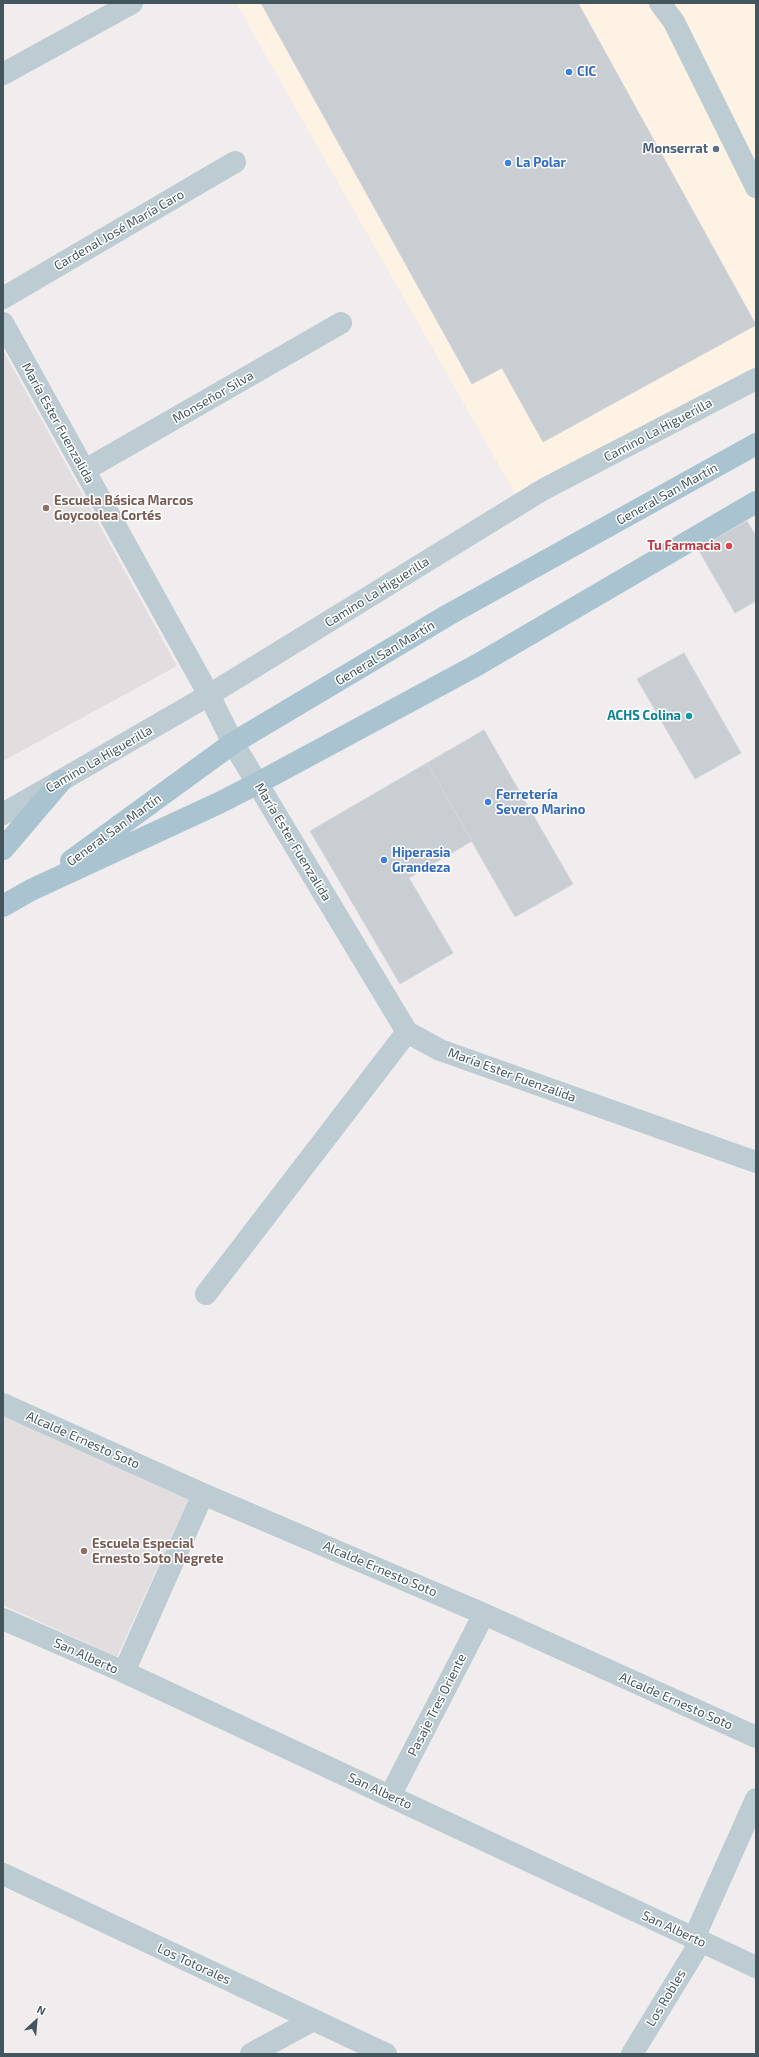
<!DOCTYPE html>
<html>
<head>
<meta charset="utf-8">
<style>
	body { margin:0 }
	#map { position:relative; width:759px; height:2057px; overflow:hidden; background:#f1edee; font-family:"Exo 2",sans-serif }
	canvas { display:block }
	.frame { position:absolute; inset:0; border:4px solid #43565d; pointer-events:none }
	.north { position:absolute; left:16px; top:2001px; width:40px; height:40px; -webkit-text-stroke:3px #fff; paint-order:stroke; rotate:26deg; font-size:11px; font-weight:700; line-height:16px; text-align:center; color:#43565d }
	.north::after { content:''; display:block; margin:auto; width:14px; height:18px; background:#43565d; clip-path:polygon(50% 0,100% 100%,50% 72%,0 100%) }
</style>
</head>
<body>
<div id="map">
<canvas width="759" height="2057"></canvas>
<div class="frame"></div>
<div class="north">N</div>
</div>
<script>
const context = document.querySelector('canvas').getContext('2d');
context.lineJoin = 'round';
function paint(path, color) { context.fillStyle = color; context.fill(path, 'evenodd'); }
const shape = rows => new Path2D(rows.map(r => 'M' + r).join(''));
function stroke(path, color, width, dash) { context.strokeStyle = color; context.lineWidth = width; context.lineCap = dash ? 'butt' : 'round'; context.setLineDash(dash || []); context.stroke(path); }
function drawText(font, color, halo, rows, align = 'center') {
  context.font = font + ' "Exo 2",sans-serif'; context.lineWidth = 3; context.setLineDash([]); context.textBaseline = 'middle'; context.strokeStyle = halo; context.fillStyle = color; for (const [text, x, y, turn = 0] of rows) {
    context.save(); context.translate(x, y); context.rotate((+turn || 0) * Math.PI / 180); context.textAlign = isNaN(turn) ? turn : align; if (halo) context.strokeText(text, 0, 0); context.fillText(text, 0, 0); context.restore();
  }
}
paint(shape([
	[236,3,756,3,756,369,520,502]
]), '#fef2e4');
paint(shape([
	[3,350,177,666,3,761],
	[3,1414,189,1498,117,1657,3,1605]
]), '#e2dee0');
const building = shape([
	[261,3,578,3,756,325,543,442,502,368,472,384,261,3],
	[747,521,756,536,756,601,735,613,698,549,747,521],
	[684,653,741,753,695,779,637,679,684,653],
	[484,730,573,884,515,917,427,763,484,730],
	[427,763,472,841,409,878,453,953,400,984,310,831,427,763]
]);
paint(building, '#c9ced3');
stroke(building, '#d1d5da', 1);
stroke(shape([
	[660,3,674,22,756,187],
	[3,74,132,3],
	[3,298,235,162],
	[3,323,209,695,233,743,407,1032,440,1050,756,1162],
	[85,470,341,323],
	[3,814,209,695,544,489,756,379],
	[206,1294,407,1032],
	[3,1404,203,1494,484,1614,756,1737],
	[3,1619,124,1672,756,1967],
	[124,1672,203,1494],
	[390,1796,484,1614],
	[3,1874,386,2054],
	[694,1938,756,1799],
	[251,2054,313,2020],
	[632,2054,701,1941]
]), '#bcccd2', 22);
stroke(shape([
	[3,849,61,781],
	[71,861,233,743,448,615,756,444],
	[3,906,31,890,219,803,258,783,477,665,756,502]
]), '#a9c4d0', 22);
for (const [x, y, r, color] of [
	[569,72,4,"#3f7fe0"],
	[716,149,4,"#5c6f8a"],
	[508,163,4,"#3f7fe0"],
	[46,508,4,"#8d6e63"],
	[729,546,4,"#e0444e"],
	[689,716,4,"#0f9aa8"],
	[488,802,4,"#3f7fe0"],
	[384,860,4,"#3f7fe0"],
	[84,1551,4,"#8d6e63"]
]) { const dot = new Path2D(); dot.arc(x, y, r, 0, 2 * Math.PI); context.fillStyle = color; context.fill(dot); stroke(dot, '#fff', 1.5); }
drawText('bold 13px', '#366cbe', '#fff', [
	["CIC",577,72],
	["La Polar",516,163],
	["Ferretería",496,795],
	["Severo Marino",496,810],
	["Hiperasia",392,853],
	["Grandeza",392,868]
], 'left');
drawText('bold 13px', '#4e5e75', '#fff', [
	["Monserrat",708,149]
], 'right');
drawText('13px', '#43565d', '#fff', [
	["Cardenal José María Caro",119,230,-30],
	["Monseñor Silva",213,397,-30],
	["María Ester Fuenzalida",58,423,61],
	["Camino La Higuerilla",658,430,-28],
	["General San Martín",667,494,-29],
	["Camino La Higuerilla",377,592,-32],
	["General San Martín",385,653,-31],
	["Camino La Higuerilla",99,759,-30],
	["General San Martín",114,830,-36],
	["María Ester Fuenzalida",293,842,59],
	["María Ester Fuenzalida",512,1075,20],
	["Alcalde Ernesto Soto",83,1440,24],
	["Alcalde Ernesto Soto",380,1569,23],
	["San Alberto",86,1656,24],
	["Alcalde Ernesto Soto",676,1701,24],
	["Pasaje Tres Oriente",437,1705,-63],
	["San Alberto",380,1791,25],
	["San Alberto",674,1929,25],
	["Los Totorales",194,1964,25],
	["Los Robles",666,1998,-59]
]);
drawText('bold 13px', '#785e54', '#fff', [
	["Escuela Básica Marcos",54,501],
	["Goycoolea Cortés",54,516],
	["Escuela Especial",92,1544],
	["Ernesto Soto Negrete",92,1559]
], 'left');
drawText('bold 13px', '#be3a42', '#fff', [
	["Tu Farmacia",721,546]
], 'right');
drawText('bold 13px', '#0d838f', '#fff', [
	["ACHS Colina",681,716]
], 'right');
</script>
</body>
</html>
